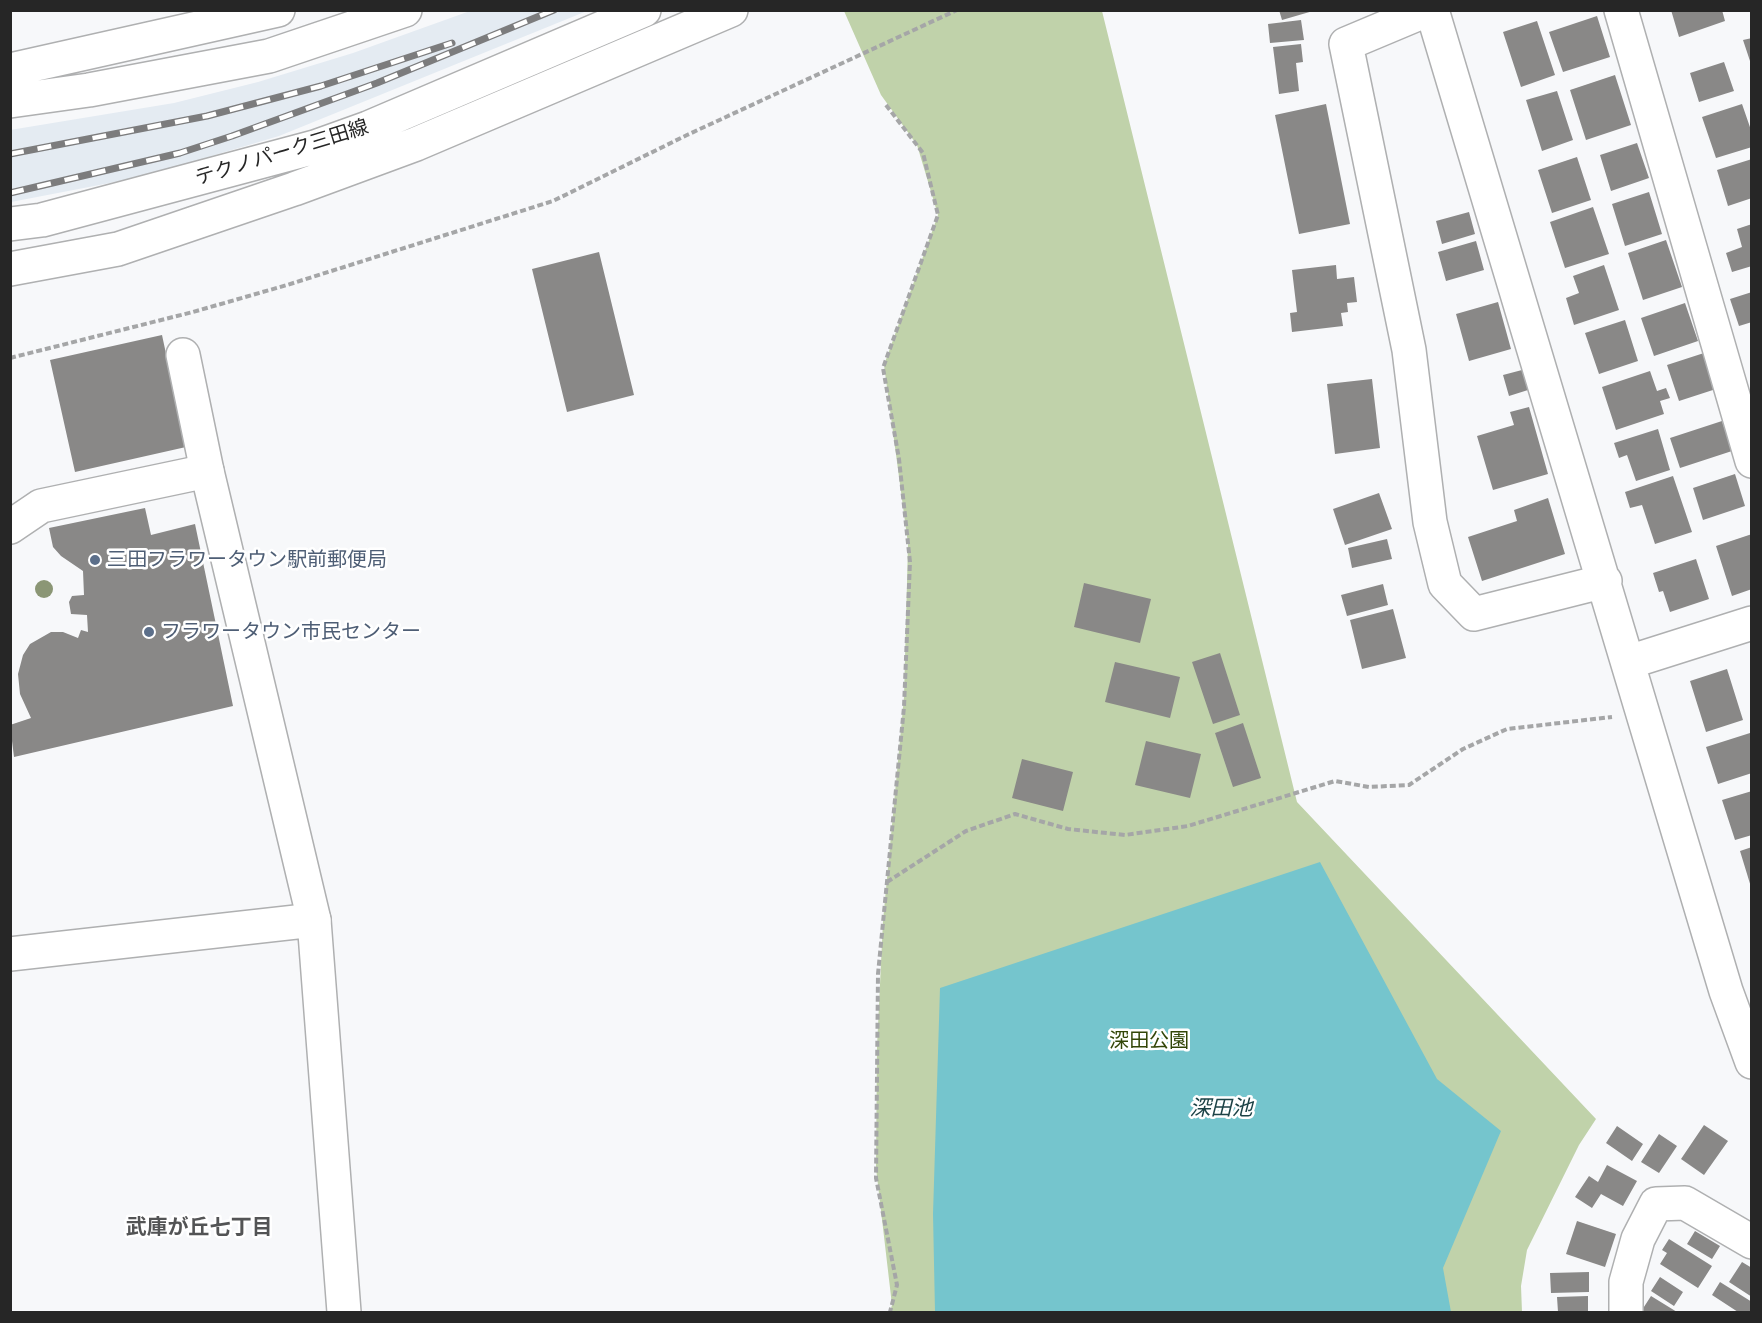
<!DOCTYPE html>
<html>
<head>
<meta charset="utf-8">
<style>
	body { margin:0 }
	#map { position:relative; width:1762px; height:1323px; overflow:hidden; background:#f7f8fa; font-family:"PT Sans",sans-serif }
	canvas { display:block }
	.frame { position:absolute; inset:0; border:12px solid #262626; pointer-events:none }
</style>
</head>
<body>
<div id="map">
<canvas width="1762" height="1323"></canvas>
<div class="frame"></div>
</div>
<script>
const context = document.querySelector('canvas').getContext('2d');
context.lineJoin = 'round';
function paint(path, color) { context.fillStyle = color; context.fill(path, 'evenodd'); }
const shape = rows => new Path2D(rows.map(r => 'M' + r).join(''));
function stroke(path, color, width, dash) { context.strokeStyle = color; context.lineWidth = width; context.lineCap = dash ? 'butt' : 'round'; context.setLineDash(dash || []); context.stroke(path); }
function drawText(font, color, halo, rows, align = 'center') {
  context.font = font + ' "PT Sans","Noto Sans JP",sans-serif'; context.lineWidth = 5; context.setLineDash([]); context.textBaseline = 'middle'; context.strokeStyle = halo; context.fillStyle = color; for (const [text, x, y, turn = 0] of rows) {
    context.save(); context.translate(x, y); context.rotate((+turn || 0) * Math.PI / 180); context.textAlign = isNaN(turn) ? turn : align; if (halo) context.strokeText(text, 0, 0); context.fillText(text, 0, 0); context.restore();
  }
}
paint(shape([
	[470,11,587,11,279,136,141,177,11,202,10,130,174,103,258,82,353,53]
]), '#e4ebf2');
paint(shape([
	[844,11,1102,11,1297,802,1596,1119,1579,1145,1527,1250,1521,1286,1522,1312,890,1312,892,1305,876,1168,877,1047,883,921,904,697,908,544,884,365,938,215,917,145,881,95]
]), '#c0d2aa');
paint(shape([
	[1320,862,1437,1079,1501,1131,1443,1268,1451,1312,935,1312,933,1214,940,988]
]), '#75c5cd');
paint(shape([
	[1279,10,1313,10,1313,11,1282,20],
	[1671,10,1722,10,1725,21,1679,37],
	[1597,16,1610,57,1563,72,1549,32],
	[1301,20,1304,40,1270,43,1268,24],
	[1537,21,1555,75,1521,87,1503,32],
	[1752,38,1752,64,1751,64,1743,40],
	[1301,44,1303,62,1296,63,1299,91,1279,94,1273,47],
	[1724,62,1734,91,1699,102,1690,73],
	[1615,75,1631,125,1586,140,1570,90],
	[1557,91,1573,140,1542,151,1526,100],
	[1326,104,1350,224,1299,234,1275,115],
	[1742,104,1752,133,1752,147,1716,158,1702,117],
	[1637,143,1649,178,1611,191,1600,155],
	[1577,157,1591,200,1552,213,1538,170],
	[1752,159,1752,198,1728,206,1717,170],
	[1649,192,1662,234,1625,246,1612,204],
	[1593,207,1609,254,1565,268,1550,222],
	[1469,212,1475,234,1442,244,1436,221],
	[1752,224,1752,266,1732,272,1726,253,1742,247,1737,229],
	[1666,240,1682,287,1643,300,1628,253],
	[1476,241,1484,270,1446,281,1438,252],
	[599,252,634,395,567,412,532,269],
	[1336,265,1337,279,1354,277,1357,302,1347,303,1348,312,1341,313,1343,326,1292,332,1290,313,1297,312,1292,270],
	[1604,265,1619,310,1574,325,1566,298,1579,293,1573,276],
	[1752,292,1752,322,1739,326,1730,299],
	[1498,302,1511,349,1469,361,1456,314],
	[1685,303,1698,341,1654,356,1641,318],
	[1625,320,1638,361,1599,374,1585,333],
	[162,335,186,447,75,472,50,360],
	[1704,353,1716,389,1679,401,1667,365],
	[1522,370,1528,390,1509,396,1503,375],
	[1650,371,1657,391,1666,388,1670,398,1660,401,1664,414,1616,430,1602,387],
	[1372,379,1380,448,1335,454,1327,384],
	[1529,407,1548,474,1493,490,1477,436,1514,425,1510,412],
	[1722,421,1732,451,1680,468,1670,438],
	[1658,429,1670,470,1636,481,1627,455,1619,458,1614,443],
	[1735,474,1745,506,1703,520,1693,488],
	[1673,476,1692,532,1655,544,1642,505,1630,508,1625,492],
	[1379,493,1392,529,1345,545,1333,509],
	[1548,498,1565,554,1482,581,1468,537,1517,521,1514,510],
	[145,508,151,535,195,524,233,706,14,757,10,725,31,718,20,694,18,674,23,655,30,644,51,632,63,632,78,638,81,630,88,632,87,615,71,614,69,602,72,596,84,595,83,571,61,556,53,547,49,528],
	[1752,534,1752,589,1732,596,1716,546],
	[1387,539,1392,559,1352,568,1348,548],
	[1696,559,1709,599,1670,612,1663,591,1659,592,1653,573],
	[1084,583,1151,599,1140,643,1074,627],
	[1383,584,1388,605,1347,616,1341,595],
	[1393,609,1406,658,1362,669,1350,620],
	[1220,653,1240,715,1213,724,1192,662],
	[1115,662,1180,677,1170,718,1105,702],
	[1727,669,1743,720,1706,732,1690,681],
	[1243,723,1261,778,1233,787,1215,733],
	[1750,733,1752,773,1718,784,1706,747],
	[1146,741,1201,754,1190,798,1135,785],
	[1022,759,1073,772,1063,811,1012,798],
	[1752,791,1752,835,1735,840,1722,800],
	[1752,847,1752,887,1751,887,1740,851],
	[1704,1125,1728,1141,1704,1175,1681,1159],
	[1617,1126,1643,1144,1632,1161,1606,1143],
	[1659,1134,1677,1146,1659,1173,1641,1162],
	[1607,1165,1637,1181,1623,1206,1601,1194,1592,1208,1575,1197,1589,1176,1598,1182],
	[1577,1221,1616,1234,1605,1267,1566,1254],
	[1695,1231,1720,1246,1712,1259,1687,1244],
	[1669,1239,1712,1266,1698,1288,1660,1264,1667,1253,1662,1250],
	[1742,1262,1752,1268,1752,1297,1729,1282],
	[1589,1272,1589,1292,1551,1293,1550,1273],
	[1660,1277,1683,1292,1674,1306,1651,1291],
	[1720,1282,1752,1302,1752,1312,1738,1312,1712,1295],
	[1588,1296,1588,1312,1558,1312,1557,1297],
	[1651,1296,1677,1312,1645,1312,1642,1310]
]), '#898887');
const minor = shape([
	[1427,10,1346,44,1409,350,1430,522,1445,584,1474,614,1605,581],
	[1432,10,1726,991,1752,1062],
	[1621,10,1752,461],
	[183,355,207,471,314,920],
	[1629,662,1752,623],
	[1626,1312,1626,1282,1638,1239,1656,1204,1685,1203,1752,1242]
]);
const tertiary = shape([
	[10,527,41,506,207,471],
	[10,954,314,920,344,1312]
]);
const secondary = shape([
	[10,70,278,10],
	[10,101,89,90,269,56,405,10],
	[10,224,42,220,315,147,368,128,644,10],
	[10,269,118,249,294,189,416,144,731,10]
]);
stroke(minor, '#afb0b1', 36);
stroke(tertiary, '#afb0b1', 36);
stroke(secondary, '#afb0b1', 36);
stroke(shape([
	[886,105,923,153,938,215,883,368,899,459,910,562,904,707,878,974,876,1178,897,1285,890,1312],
	[10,358,193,312,287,285,553,201,687,135,957,10],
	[887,882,966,831,1015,814,1068,829,1125,835,1188,826,1335,781,1369,787,1409,785,1463,749,1507,729,1612,717]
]), '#a5a6a7', 4, [6, 3]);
stroke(minor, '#fff', 33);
stroke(tertiary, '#fff', 33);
stroke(secondary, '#fff', 33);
const rail = shape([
	[10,154,207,116,321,86,452,43],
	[10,193,180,153,232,136,377,83,554,10]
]);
stroke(rail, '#7c7c7d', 7);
stroke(rail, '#fff', 4.5, [14]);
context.fillStyle = '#8b9675';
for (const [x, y] of [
	[44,589]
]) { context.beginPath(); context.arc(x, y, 9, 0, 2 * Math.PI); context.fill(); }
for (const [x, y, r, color] of [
	[95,560,6,"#5c6f8a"],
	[149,632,6,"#5c6f8a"]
]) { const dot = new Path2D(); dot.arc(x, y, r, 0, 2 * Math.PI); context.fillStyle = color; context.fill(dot); stroke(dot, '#fff', 2); }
drawText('20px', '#262626', '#fff', [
	["テクノパーク三田線",282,153,-17]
]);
drawText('20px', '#4e5e75', '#fff', [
	["三田フラワータウン駅前郵便局",107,560],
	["フラワータウン市民センター",161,632]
], 'left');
drawText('20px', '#324608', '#fff', [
	["深田公園",1149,1041]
]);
drawText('italic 21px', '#1c4246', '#fff', [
	["深田池",1221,1109]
]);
drawText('bold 21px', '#535455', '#fff', [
	["武庫が丘七丁目",199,1228]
]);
</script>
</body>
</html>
